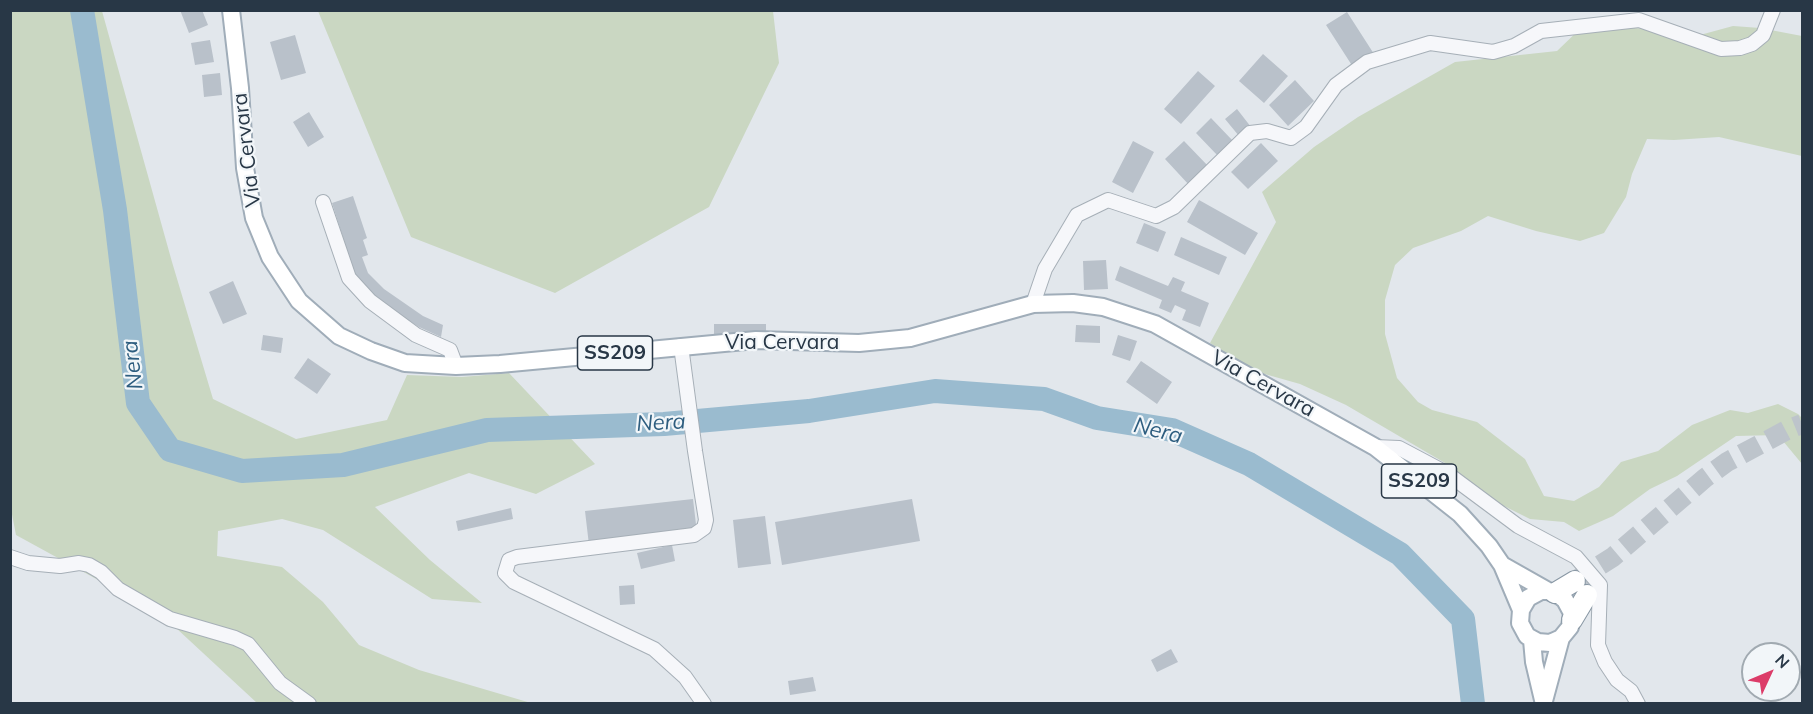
<!DOCTYPE html>
<html>
<head>
<meta charset="utf-8">
<style>
	body { margin:0 }
	#map { position:relative; width:1813px; height:714px; overflow:hidden; background:#e2e7ec; font-family:Mulish,sans-serif }
	canvas { display:block }
	.frame { position:absolute; inset:0; border:12px solid #283746; pointer-events:none }
	.north { position:absolute; left:1741px; top:642px; width:60px; height:60px; box-sizing:border-box; background:#f2f6f9; border:2px solid #a1aab1; border-radius:50%; rotate:46deg; font-size:16px; font-weight:700; line-height:24px; text-align:center; color:#283746 }
	.north::after { content:''; display:block; margin:auto; width:21px; height:27px; background:#dc3c69; clip-path:polygon(50% 0,100% 100%,50% 72%,0 100%) }
</style>
</head>
<body>
<div id="map">
<canvas width="1813" height="714"></canvas>
<div class="frame"></div>
<div class="north">N</div>
</div>
<script>
const context = document.querySelector('canvas').getContext('2d');
context.lineJoin = 'round';
function paint(path, color) { context.fillStyle = color; context.fill(path, 'evenodd'); }
const shape = rows => new Path2D(rows.map(r => 'M' + r).join(''));
function stroke(path, color, width, dash) { context.strokeStyle = color; context.lineWidth = width; context.lineCap = dash ? 'butt' : 'round'; context.setLineDash(dash || []); context.stroke(path); }
function drawText(font, color, halo, rows, align = 'center') {
  context.font = font + ' Mulish,sans-serif'; context.lineWidth = 4.5; context.setLineDash([]); context.textBaseline = 'middle'; context.strokeStyle = halo; context.fillStyle = color; for (const [text, x, y, turn = 0] of rows) {
    context.save(); context.translate(x, y); context.rotate((+turn || 0) * Math.PI / 180); context.textAlign = isNaN(turn) ? turn : align; if (halo) context.strokeText(text, 0, 0); context.fillText(text, 0, 0); context.restore();
  }
}
paint(shape([
	[10,11,102,11,172,262,213,399,296,439,387,420,407,375,462,377,509,373,595,464,536,494,469,473,375,507,430,560,482,603,432,599,323,530,282,519,218,531,217,556,282,567,323,602,359,645,419,670,531,703,257,703,162,615,16,535,10,504],
	[318,11,773,11,779,63,709,207,555,293,411,237],
	[1584,25,1651,29,1689,38,1733,26,1760,28,1802,36,1802,156,1719,137,1674,140,1647,139,1632,174,1626,197,1604,233,1580,241,1536,231,1488,216,1461,231,1413,248,1395,265,1385,300,1385,334,1397,378,1418,402,1432,410,1477,422,1525,459,1544,496,1574,501,1599,487,1621,462,1658,451,1692,425,1730,410,1748,413,1778,404,1798,414,1802,418,1802,464,1778,435,1736,436,1677,476,1650,489,1613,516,1579,531,1564,522,1530,519,1494,501,1445,463,1346,405,1300,384,1254,371,1210,343,1276,222,1262,192,1314,147,1358,117,1455,62,1557,51]
]), '#cad7c2');
stroke(shape([
	[82,10,115,210,138,403,170,450,242,471,343,465,487,430,664,424,809,411,935,391,1044,399,1097,418,1172,430,1249,464,1400,554,1463,619,1473,704]
]), '#9abbcf', 24);
paint(shape([
	[180,10,202,10,208,25,189,33],
	[1347,12,1374,54,1353,67,1326,25],
	[295,35,306,73,281,80,270,42],
	[210,40,214,62,195,65,191,43],
	[1263,54,1288,76,1264,103,1239,81],
	[1198,71,1215,86,1181,124,1164,109],
	[220,73,222,95,204,97,202,75],
	[1295,80,1314,101,1288,126,1269,105],
	[1237,109,1251,127,1239,136,1225,119],
	[309,112,324,137,308,147,293,122],
	[1211,118,1233,141,1218,156,1196,133],
	[1133,141,1154,152,1133,193,1112,182],
	[1184,141,1209,167,1190,186,1165,159],
	[1261,143,1278,161,1248,189,1231,172],
	[353,196,367,238,363,240,368,255,362,257,368,273,384,289,423,316,443,325,441,337,419,327,376,300,356,278,332,203],
	[1199,200,1258,233,1245,255,1187,222],
	[1144,223,1166,232,1158,252,1136,243],
	[1181,237,1227,257,1219,275,1174,255],
	[1106,260,1108,289,1084,290,1083,261],
	[1120,266,1168,286,1173,277,1185,282,1181,291,1209,303,1200,327,1182,320,1186,310,1175,305,1171,313,1159,308,1162,300,1115,280],
	[233,281,247,314,223,324,209,292],
	[714,324,766,324,766,339,714,339],
	[1076,325,1100,326,1100,343,1075,342],
	[263,335,283,338,281,353,261,350],
	[1118,335,1137,341,1130,361,1112,355],
	[308,358,331,374,317,394,294,378],
	[1141,361,1172,382,1157,404,1126,382],
	[693,499,697,533,589,545,585,511],
	[912,499,920,541,782,565,775,522],
	[511,508,513,519,458,531,456,521],
	[765,516,771,564,738,568,733,520],
	[672,545,675,561,641,569,637,553],
	[634,585,635,604,620,605,619,586],
	[1171,649,1178,662,1157,672,1151,660],
	[813,677,816,691,790,695,788,681]
]), '#b9c1ca');
stroke(shape([
	[1575,581,1613,557,1705,478,1727,462,1787,430,1802,424]
]), '#bdc4cb', 20, [20, 10]);
const minor = shape([
	[323,202,349,278,370,301,416,335,450,350,456,366],
	[1033,304,1045,269,1077,215,1108,200,1156,216,1174,207,1250,133,1267,131,1291,138,1306,127,1336,85,1367,62,1430,43,1493,52,1514,46,1541,31,1639,20,1721,49,1740,48,1752,44,1763,35,1773,10],
	[681,346,695,451,706,520,704,528,694,535,517,557,509,560,505,573,514,582,654,649,685,677,704,704],
	[1375,447,1399,448,1448,474,1518,526,1576,557,1600,585,1598,645,1605,662,1617,680,1631,691,1638,704],
	[10,557,28,563,60,566,79,563,89,565,101,572,118,589,170,619,235,638,248,644,280,683,309,704]
]);
const major = shape([
	[231,10,240,88,245,168,254,218,270,257,299,301,339,336,371,351,405,363,456,366,500,364,756,340,859,343,910,338,1033,304,1073,303,1103,307,1155,324,1375,447,1460,514,1489,546,1502,565,1521,610],
	[1502,565,1548,591,1560,596,1565,600,1572,613,1570,627,1561,638,1544,701],
	[1548,591,1541,591,1528,598,1521,610,1520,623,1527,636,1538,642,1550,643,1561,638],
	[1532,640,1534,662,1543,700]
]);
const highway = shape([
	[1555,593,1575,581],
	[1572,620,1587,595]
]);
stroke(minor, '#a6afb7', 16);
stroke(major, '#a0adb9', 20);
stroke(highway, '#8897a4', 22);
stroke(minor, '#f6f7fa', 14);
stroke(major, '#fff', 16);
stroke(highway, '#fff', 20);
for (const [x, y, w] of [
	[615,353,75],
	[1419,481,75]
]) { const box = new Path2D(); box.roundRect(x - w / 2, y - 17, w, 34, 4.5); context.fillStyle = '#f2f6f9'; context.fill(box); stroke(box, '#283746', 1.5); }
drawText('bold 20px', '#283746', null, [
	["SS209",615,353],
	["SS209",1419,481]
]);
drawText('21px', '#283746', '#f2f6f9', [
	["Via Cervara",247,150,-97],
	["Via Cervara",782,343],
	["Via Cervara",1263,384,29]
]);
drawText('italic 22px', '#2d5d7f', '#f2f6f9', [
	["Nera",133,365,-97],
	["Nera",661,423,-3],
	["Nera",1158,431,14]
]);
</script>
</body>
</html>
